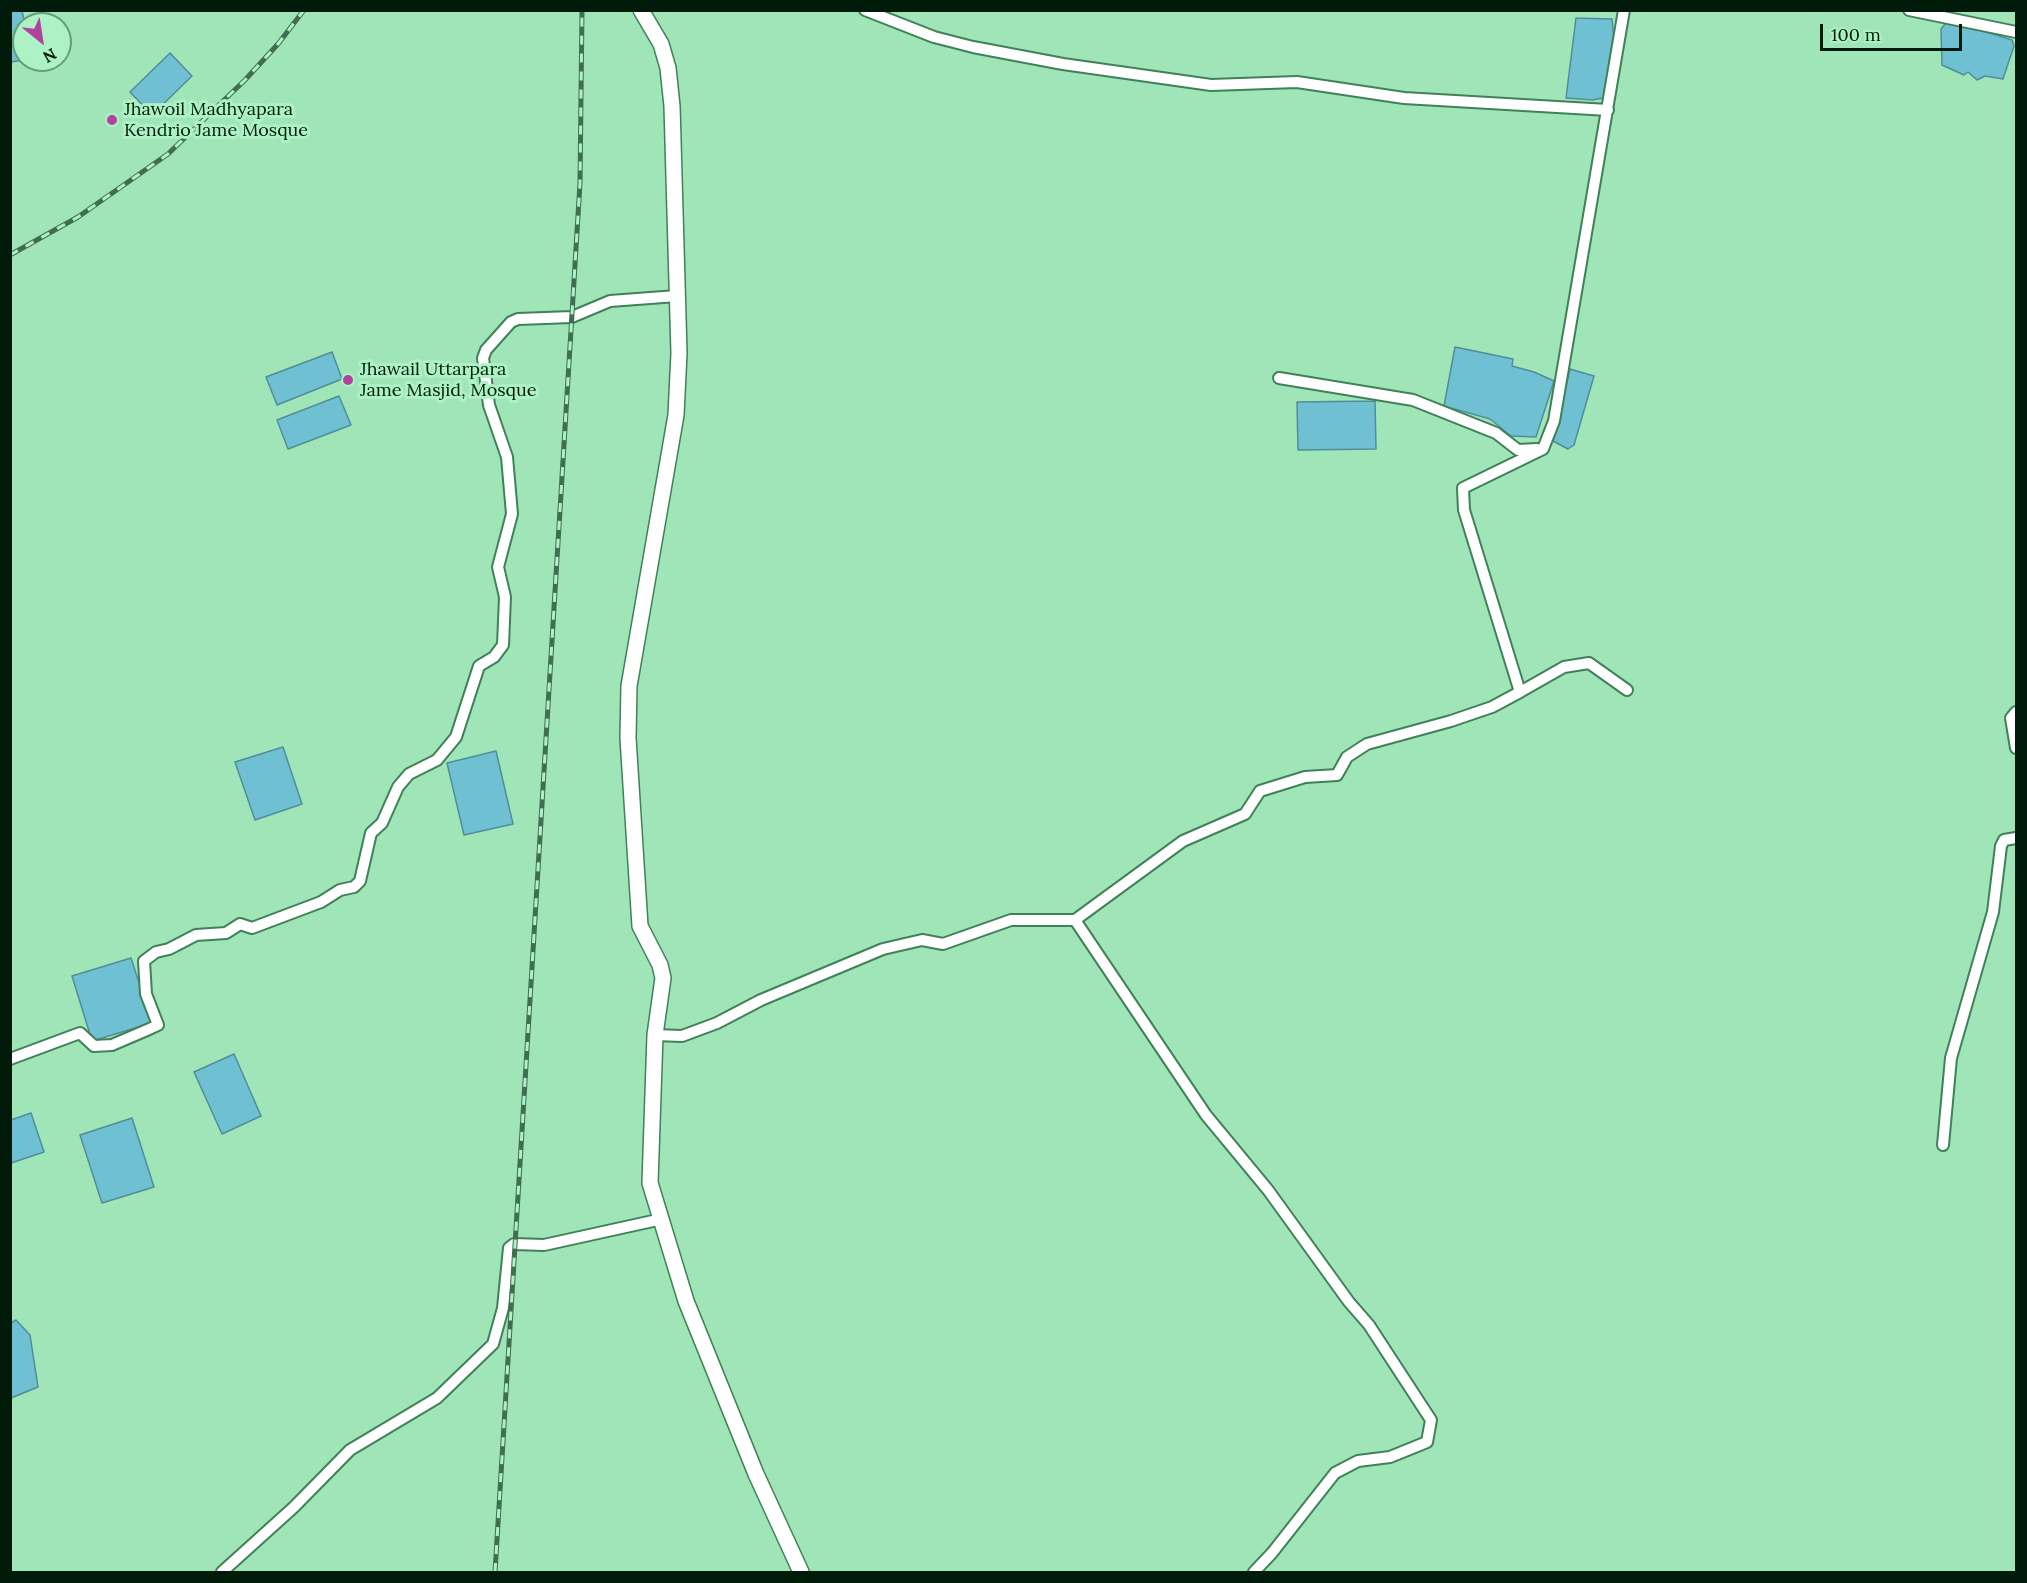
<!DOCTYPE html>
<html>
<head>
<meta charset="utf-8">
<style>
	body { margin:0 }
	#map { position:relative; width:2027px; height:1583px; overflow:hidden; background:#a0e5b7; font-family:Lora,serif }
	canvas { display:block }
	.frame { position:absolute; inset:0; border:12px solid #011b0b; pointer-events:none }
	.north { position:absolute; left:12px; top:12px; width:60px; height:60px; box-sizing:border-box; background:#adf2c4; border:2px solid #689c7a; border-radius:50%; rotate:150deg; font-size:16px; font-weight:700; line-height:24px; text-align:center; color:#011b0b }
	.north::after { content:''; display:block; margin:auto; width:21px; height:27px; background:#b2429f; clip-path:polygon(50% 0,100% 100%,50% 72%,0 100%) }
	.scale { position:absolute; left:1820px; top:24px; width:142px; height:27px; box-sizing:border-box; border:3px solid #011b0b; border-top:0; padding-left:8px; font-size:18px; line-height:21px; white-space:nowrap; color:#011b0b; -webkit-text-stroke:4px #adf2c4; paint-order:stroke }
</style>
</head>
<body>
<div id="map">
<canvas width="2027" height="1583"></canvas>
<div class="frame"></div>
<div class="north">N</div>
<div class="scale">100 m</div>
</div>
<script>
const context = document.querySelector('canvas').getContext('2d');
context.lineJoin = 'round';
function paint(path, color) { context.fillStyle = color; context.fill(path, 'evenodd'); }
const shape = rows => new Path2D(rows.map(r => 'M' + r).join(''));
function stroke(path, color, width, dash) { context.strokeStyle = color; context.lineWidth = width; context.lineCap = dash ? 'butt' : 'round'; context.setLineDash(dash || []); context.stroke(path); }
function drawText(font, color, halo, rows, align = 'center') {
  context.font = font + ' Lora,serif'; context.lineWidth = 6; context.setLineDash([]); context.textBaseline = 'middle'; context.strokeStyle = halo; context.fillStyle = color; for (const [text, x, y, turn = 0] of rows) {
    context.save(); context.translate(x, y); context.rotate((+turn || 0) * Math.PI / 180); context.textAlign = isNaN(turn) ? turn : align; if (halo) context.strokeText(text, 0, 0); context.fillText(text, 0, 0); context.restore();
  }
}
const water = shape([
	[11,10,22,11,25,24,24,60,11,62,11,10],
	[1576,18,1612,19,1614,40,1607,97,1593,100,1566,98,1576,18],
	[1948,20,2012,40,2014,46,2003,79,1985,76,1977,80,1968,72,1964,75,1942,65,1941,29,1948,20],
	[170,53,192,76,152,115,130,92,170,53],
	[1455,347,1513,359,1512,366,1534,372,1554,381,1536,437,1511,436,1490,419,1444,406,1455,347],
	[332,352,342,379,277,405,266,377,332,352],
	[1570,369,1594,376,1574,445,1568,449,1553,441,1570,369],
	[339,396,351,425,288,449,277,420,339,396],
	[1375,401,1376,449,1298,450,1297,402,1375,401],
	[283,747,302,804,255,820,235,762,283,747],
	[496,751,513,824,464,835,447,763,496,751],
	[131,958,152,1023,92,1041,72,976,131,958],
	[234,1054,261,1116,222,1134,194,1072,234,1054],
	[31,1113,44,1152,11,1163,11,1120,31,1113],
	[132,1118,154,1187,102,1203,80,1135,132,1118],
	[16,1320,30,1335,38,1387,11,1398,11,1323,16,1320]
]);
paint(water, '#70c0d4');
stroke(water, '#4f8e98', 1.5);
const minor = shape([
	[865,10,934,37,973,47,1063,64,1211,85,1297,82,1404,98,1608,110],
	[1624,10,1554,421,1543,449,1463,488,1464,510,1520,692,1564,667,1589,663,1627,690],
	[1909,10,2016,32],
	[1279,378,1413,400,1496,433,1518,450,1537,449],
	[2016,712,2011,718,2016,748],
	[1075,920,1206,1115,1268,1190,1349,1302,1369,1325,1431,1420,1427,1442,1390,1457,1358,1461,1335,1473,1272,1553,1254,1572],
	[655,1035,682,1036,717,1023,761,1000,883,949,922,940,943,944,1011,920,1075,920,1183,841,1245,814,1260,791,1305,777,1337,775,1347,757,1367,744,1451,721,1492,707,1520,692],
	[10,1059,80,1033,94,1046,112,1045,147,1030,158,1025,146,994,144,961,156,952,169,949,196,935,226,933,240,924,252,928,321,902,340,890,354,887,360,881,371,833,382,823,398,787,409,774,437,760,456,737,479,666,494,657,503,645,505,597,498,567,512,514,507,457,489,405,483,358,486,350,511,322,518,319,572,317,610,301,677,296],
	[1943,1145,1951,1058,1993,912,2001,846,2004,840,2016,838],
	[222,1572,294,1507,350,1450,437,1398,493,1344,503,1308,509,1248,514,1244,544,1245,662,1219]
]);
const secondary = shape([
	[641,10,661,44,668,68,672,106,679,353,676,415,629,686,628,738,640,926,660,965,663,978,655,1035,650,1183,686,1301,756,1474,801,1572]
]);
stroke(minor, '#3f8158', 14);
stroke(secondary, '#3f8158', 18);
stroke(minor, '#fff', 10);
stroke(secondary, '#fff', 15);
const rail = shape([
	[10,255,78,217,168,154,245,80,278,44,304,10],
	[495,1572,580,183,582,10]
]);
stroke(rail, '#416d51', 5);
stroke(rail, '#adf2c4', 3, [9]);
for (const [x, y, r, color] of [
	[112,120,6,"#b2429f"],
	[348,380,6,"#b2429f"]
]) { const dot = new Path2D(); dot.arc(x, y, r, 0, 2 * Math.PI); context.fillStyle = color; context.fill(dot); stroke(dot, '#adf2c4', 2); }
drawText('18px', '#011b0b', '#adf2c4', [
	["Jhawoil Madhyapara",124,110],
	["Kendrio Jame Mosque",124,131],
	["Jhawail Uttarpara",360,370],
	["Jame Masjid, Mosque",360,391]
], 'left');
</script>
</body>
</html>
